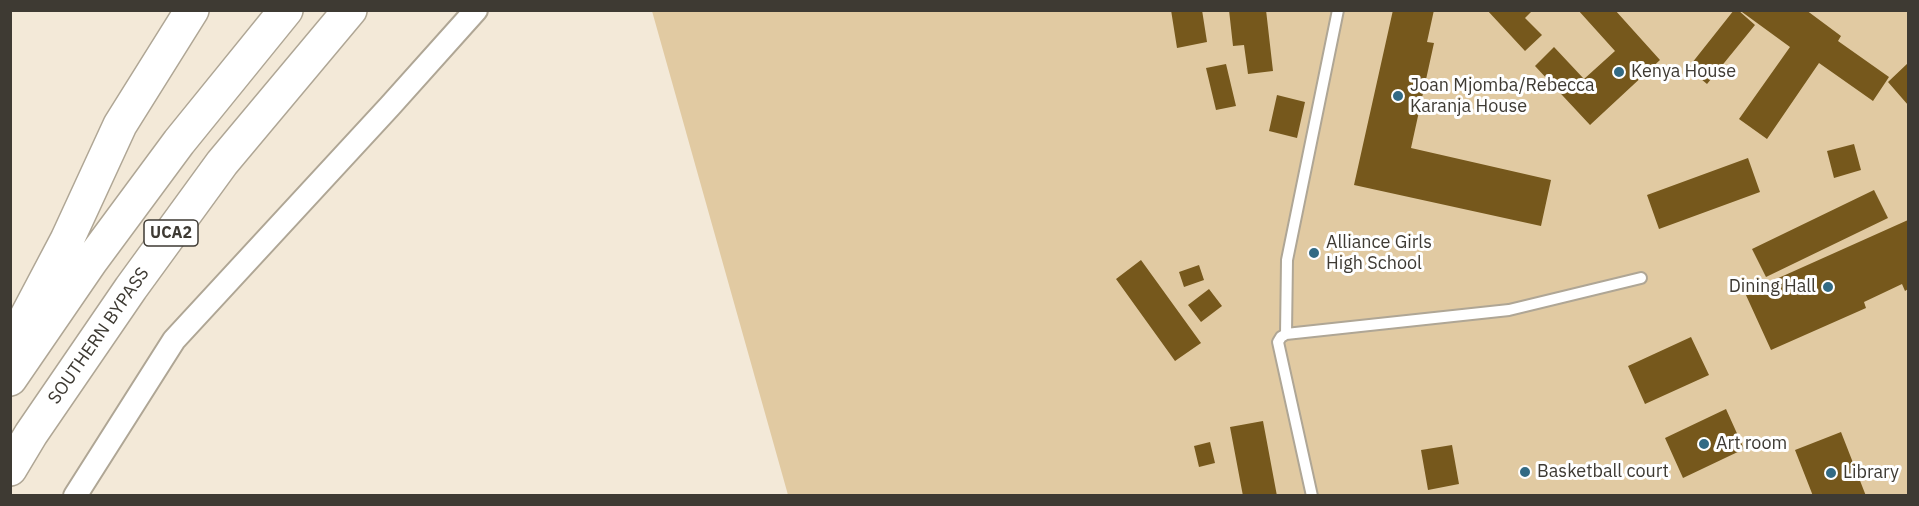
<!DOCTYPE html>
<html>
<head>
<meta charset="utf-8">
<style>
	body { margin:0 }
	#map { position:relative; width:1919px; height:506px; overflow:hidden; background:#f3e9d8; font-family:"IBM Plex Sans",sans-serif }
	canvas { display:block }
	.frame { position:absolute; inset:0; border:12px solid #3e3a33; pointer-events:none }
</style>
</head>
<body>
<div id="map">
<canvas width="1919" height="506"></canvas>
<div class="frame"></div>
</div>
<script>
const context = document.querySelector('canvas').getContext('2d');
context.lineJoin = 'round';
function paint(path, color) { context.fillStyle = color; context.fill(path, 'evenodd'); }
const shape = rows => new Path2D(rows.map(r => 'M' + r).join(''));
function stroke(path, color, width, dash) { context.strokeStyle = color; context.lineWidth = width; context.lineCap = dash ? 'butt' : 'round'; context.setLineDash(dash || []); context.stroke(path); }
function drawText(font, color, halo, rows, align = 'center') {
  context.font = font + ' "IBM Plex Sans",sans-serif'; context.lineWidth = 6; context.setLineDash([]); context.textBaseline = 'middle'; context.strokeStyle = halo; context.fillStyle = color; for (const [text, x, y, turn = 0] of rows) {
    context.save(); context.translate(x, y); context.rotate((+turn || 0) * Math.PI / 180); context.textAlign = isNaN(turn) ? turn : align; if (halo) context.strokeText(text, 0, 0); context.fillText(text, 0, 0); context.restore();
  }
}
paint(shape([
	[652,11,1908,11,1908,495,788,495]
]), '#e1caa2');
paint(shape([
	[1171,10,1202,10,1207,42,1177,48],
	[1229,10,1266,10,1273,71,1248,74,1244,45,1233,46],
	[1393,10,1434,10,1427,42,1434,43,1411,148,1551,180,1541,226,1354,185],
	[1487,10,1533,10,1525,18,1542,35,1525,51],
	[1578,10,1615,10,1660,60,1590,125,1535,66,1554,47,1584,79,1615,51],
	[1734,10,1738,10,1755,25,1707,84,1688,68],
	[1743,10,1806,10,1841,36,1838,41,1889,77,1873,101,1819,63,1767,139,1739,119,1790,47,1742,12],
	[1908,63,1908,105,1888,82],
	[1226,64,1236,106,1216,110,1206,68],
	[1277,95,1305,102,1297,138,1269,131],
	[1854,144,1861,170,1834,178,1827,151],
	[1748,158,1760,192,1659,229,1647,195],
	[1874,190,1888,218,1766,277,1752,249],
	[1908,220,1908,289,1905,291,1902,284,1864,302,1866,308,1771,350,1745,293],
	[1141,260,1201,343,1175,361,1116,279],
	[1199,265,1204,280,1184,287,1179,272],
	[1209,289,1222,306,1201,322,1188,305],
	[1691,337,1709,375,1645,404,1628,366],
	[1726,409,1744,449,1683,478,1665,438],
	[1263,421,1277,496,1243,496,1230,427],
	[1841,432,1866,496,1813,496,1795,450],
	[1210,442,1215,463,1199,467,1194,446],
	[1452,445,1459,484,1428,490,1421,450]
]), '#76581c');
const service = shape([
	[1286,334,1287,260,1338,10],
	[1312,496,1278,342,1281,337,1286,334,1509,310,1641,278]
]);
const minor = shape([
	[75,496,174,340,390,106,476,10]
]);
const trunk = shape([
	[10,348,67,240,120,125,192,10],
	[10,379,91,261,179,142,286,10],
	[10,469,31,434,131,288,222,163,350,10]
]);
stroke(service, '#afa695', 14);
stroke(minor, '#afa695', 26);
stroke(trunk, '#afa695', 36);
stroke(service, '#fff', 10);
stroke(minor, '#fff', 22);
stroke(trunk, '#fff', 33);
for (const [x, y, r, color] of [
	[1619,72,6,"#326a84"],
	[1398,96,6,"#326a84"],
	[1314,253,6,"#326a84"],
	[1828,287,6,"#326a84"],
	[1704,444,6,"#326a84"],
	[1525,472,6,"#326a84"],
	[1831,473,6,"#326a84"]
]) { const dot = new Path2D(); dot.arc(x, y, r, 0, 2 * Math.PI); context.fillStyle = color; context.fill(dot); stroke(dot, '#fff', 2); }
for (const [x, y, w] of [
	[171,233,54]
]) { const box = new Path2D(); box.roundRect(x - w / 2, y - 13, w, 26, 4.5); context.fillStyle = '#fff'; context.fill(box); stroke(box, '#3e3a33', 1.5); }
drawText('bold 16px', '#3e3a33', null, [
	["UCA2",171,233]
]);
drawText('18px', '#3e3a33', '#fff', [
	["Kenya House",1631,72],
	["Joan Mjomba/Rebecca",1410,86],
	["Karanja House",1410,107],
	["Alliance Girls",1326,243],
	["High School",1326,264],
	["Dining Hall",1816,287,"right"],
	["Art room",1716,444],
	["Basketball court",1537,472],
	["Library",1843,473]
], 'left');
drawText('18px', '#3e3a33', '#fff', [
	["SOUTHERN BYPASS",99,336,-55]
]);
</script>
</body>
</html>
